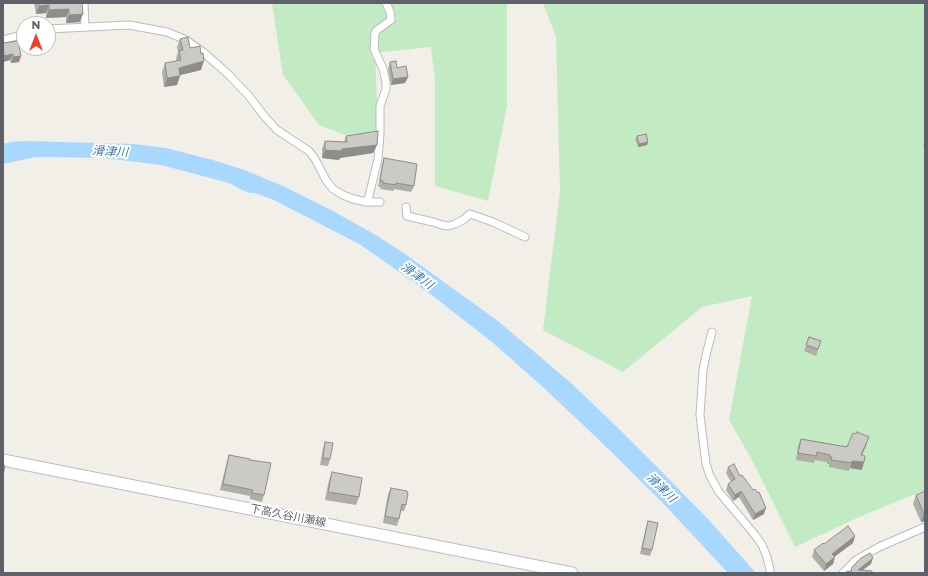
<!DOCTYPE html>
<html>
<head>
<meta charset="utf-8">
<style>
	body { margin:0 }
	#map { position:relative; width:928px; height:576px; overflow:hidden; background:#f1efe7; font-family:Montserrat,sans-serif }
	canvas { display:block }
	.frame { position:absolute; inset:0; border:4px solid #5e6268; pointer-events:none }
	.north { position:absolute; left:16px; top:16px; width:40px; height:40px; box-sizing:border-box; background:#fff; border:1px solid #bfc0c3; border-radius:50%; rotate:0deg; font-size:11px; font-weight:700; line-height:16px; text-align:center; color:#5e6268 }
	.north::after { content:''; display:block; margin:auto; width:14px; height:18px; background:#f43c2a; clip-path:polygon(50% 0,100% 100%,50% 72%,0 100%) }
</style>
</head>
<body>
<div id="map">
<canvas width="928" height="576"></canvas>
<div class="frame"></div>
<div class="north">N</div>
</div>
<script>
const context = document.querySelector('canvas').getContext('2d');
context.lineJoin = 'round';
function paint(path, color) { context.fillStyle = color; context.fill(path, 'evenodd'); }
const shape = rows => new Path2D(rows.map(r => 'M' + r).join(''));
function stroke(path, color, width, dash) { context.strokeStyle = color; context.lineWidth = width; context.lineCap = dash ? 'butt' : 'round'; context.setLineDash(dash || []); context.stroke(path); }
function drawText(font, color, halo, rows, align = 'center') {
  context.font = font + ' Montserrat,"Noto Sans JP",sans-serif'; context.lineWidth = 4; context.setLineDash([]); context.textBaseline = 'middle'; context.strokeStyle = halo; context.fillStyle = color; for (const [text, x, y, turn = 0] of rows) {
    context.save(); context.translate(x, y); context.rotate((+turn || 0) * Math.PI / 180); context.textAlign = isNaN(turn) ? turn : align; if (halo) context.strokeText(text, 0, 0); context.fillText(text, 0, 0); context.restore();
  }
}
paint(shape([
	[272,3,507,3,507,106,488,201,435,186,435,81,431,47,375,53,379,148,319,125,283,75],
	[543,3,925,3,925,490,859,517,795,547,751,458,729,420,752,296,702,307,623,372,543,330,560,191,556,37]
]), '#c2eac3');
paint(shape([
	[26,141,134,144,166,148,213,160,247,171,285,187,331,210,376,235,408,256,498,321,571,383,618,428,659,469,707,518,756,573,728,573,661,501,598,439,545,389,492,342,429,293,361,245,274,200,255,193,250,193,240,189,229,183,161,165,104,158,47,157,35,157,3,164,3,144,11,142]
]), '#a9d8ff');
const street = shape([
	[84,3,85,27],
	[48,29,129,25,167,32,186,40,203,52,228,74,248,95,265,117,277,130,309,151,315,159,326,180,333,189,343,195,353,199,367,202,380,202],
	[3,40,24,34],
	[367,202,368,200,378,159,380,134,380,106,386,89,386,82,383,69,374,49,375,33,377,30,391,20,390,12,386,3],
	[406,207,407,216,433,222,442,225,448,226,455,224,463,220,470,214,493,222,525,237],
	[712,332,706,355,703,370,700,415,706,464,710,476,719,492,755,535,762,545,767,557,770,570,770,573],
	[843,573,856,560,879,547,925,527]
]);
const secondary = shape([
	[3,460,572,573]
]);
stroke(street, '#b9bcc1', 9);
stroke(secondary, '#babdc3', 13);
stroke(street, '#fff', 7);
stroke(secondary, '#fff', 11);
paint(shape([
	[34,3,82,3,80,22,66,23,66,17,46,18,46,13,36,14],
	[180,39,190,48,201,70,180,75,177,85,164,87,162,72,165,63,176,61,176,59,178,52,177,47],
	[3,43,21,56,19,62,11,63,10,60,3,62],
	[390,62,408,77,405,83,391,85,388,69],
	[346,136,377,145,373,153,340,158,339,160,322,158,322,149,325,141,344,142],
	[637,136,648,142,647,145,638,147,635,139],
	[925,140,925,146,923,146],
	[384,158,414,186,411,192,394,189,393,191,380,189,381,187,378,187,382,165],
	[809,337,821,341,816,356,804,351],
	[801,439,847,447,867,444,862,455,862,470,850,468,849,471,829,467,829,464,827,464,827,462,815,460,814,463,796,460,798,446],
	[325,442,330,459,328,466,320,465,323,448],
	[229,455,250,460,264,495,262,502,250,499,250,496,220,490,227,461],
	[728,467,740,476,764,514,753,520,739,497,733,501,726,490,728,484,731,482,726,473],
	[332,472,359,497,356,505,325,500,329,480],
	[391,488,406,505,404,511,400,511,399,519,397,526,383,523,388,494],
	[925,491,925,521,921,522,913,504,916,495],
	[648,521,652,550,650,556,640,554,646,527],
	[855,536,853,543,834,557,833,564,824,571,812,557,814,550,824,544]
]), '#afaea9');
paint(shape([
	[49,5,46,13,36,14,39,6],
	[69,9,66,17,46,18,49,10],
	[83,14,80,22,66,23,69,15],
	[13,54,10,60,3,62,4,56],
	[21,56,19,62,11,63,13,57],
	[204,61,201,70,176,76,179,68],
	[180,76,177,85,164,87,167,78],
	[408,77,405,83,391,85,393,79],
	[648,142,647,145,638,147,639,144],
	[377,145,373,153,340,158,339,160,322,158,325,150,342,149],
	[869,437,859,462,864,462,862,470,850,468,852,461],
	[741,491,739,497,733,501,735,495],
	[766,508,764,514,753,520,755,514],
	[925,513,925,521,921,522,924,514],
	[855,536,853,543,830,560,832,554],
	[835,557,833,564,824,571,826,564],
	[873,558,871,564,859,573,858,570]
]), '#8f8d89');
const building = shape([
	[38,3,82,3,83,14,69,15,69,9,49,10,49,5,39,6,38,3],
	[188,37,190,48,200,46,201,54,203,53,204,61,179,68,180,76,167,78,165,63,181,60,179,51,183,50,180,39,188,37],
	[18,41,21,56,13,57,13,54,4,56,3,43,18,41],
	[396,61,397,68,406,66,408,77,393,79,390,62,396,61],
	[378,131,377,145,342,149,342,151,325,150,325,141,347,142,346,136,378,131],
	[646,134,648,142,639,144,637,136,646,134],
	[384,158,417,164,414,186,396,183,396,185,383,183,383,181,380,180,384,158],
	[809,337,821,341,818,349,806,345,809,337],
	[857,432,869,437,861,455,865,456,864,462,852,461,852,463,831,460,832,457,829,457,830,455,817,452,816,456,798,453,801,439,847,447,853,433,856,434,857,432],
	[325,442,333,443,330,459,323,458,325,442],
	[229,455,250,459,250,460,271,463,264,495,252,493,253,490,223,484,229,455],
	[734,464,740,476,742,475,753,490,755,489,758,493,759,492,766,508,755,514,741,491,735,495,728,484,735,479,728,467,734,464],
	[3,465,5,466,3,475,3,465],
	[332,472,362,478,359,497,328,492,332,472],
	[391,488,407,491,407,493,408,493,406,505,402,504,399,519,385,516,391,488],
	[925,491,925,513,924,514,916,495,925,491],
	[648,521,658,523,652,550,642,548,648,521],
	[848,526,855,536,832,554,835,557,826,564,814,550,823,543,824,544,848,526],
	[870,553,873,558,858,570,872,571,872,573,847,573,847,571,851,572,852,567,861,558,870,553]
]);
paint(building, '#cccac4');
stroke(building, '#8f8d89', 1);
drawText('11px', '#5e6268', '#fff', [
	["下高久谷川瀬線",288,516,11]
]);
drawText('italic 12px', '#3d78b9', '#fff', [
	["滑津川",110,152,3],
	["滑津川",417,276,36],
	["滑津川",661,488,44]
]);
</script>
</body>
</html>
